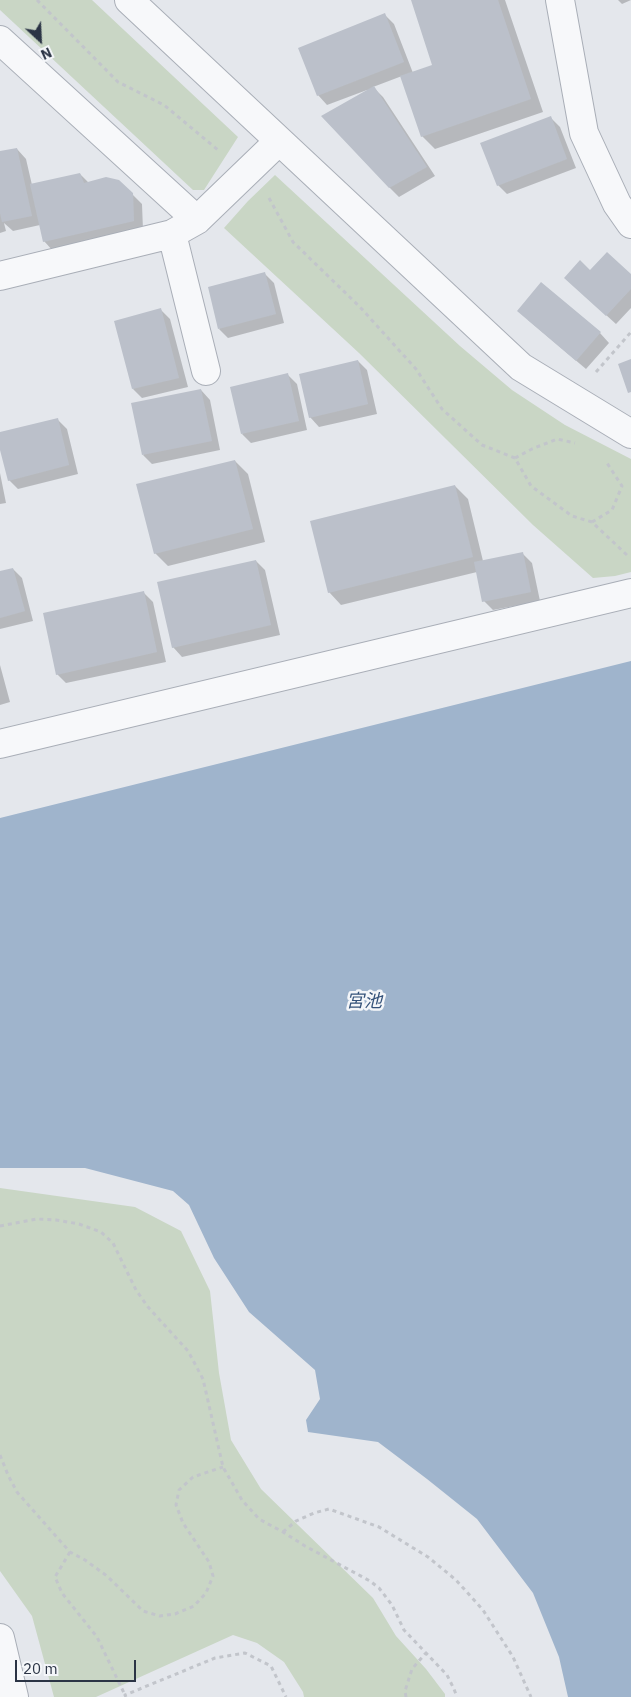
<!DOCTYPE html>
<html>
<head>
<meta charset="utf-8">
<style>
	body { margin:0 }
	#map { position:relative; width:631px; height:1697px; overflow:hidden; background:#e4e7ec; font-family:"IBM Plex Sans",sans-serif }
	canvas { display:block }
	.north { position:absolute; left:15px; top:15px; width:50px; height:50px; -webkit-text-stroke:4px #f4f6f9; paint-order:stroke; rotate:155deg; font-size:14px; font-weight:700; line-height:20px; text-align:center; color:#2b3445 }
	.north::after { content:''; display:block; margin:auto; width:18px; height:22px; background:#2b3445; clip-path:polygon(50% 0,100% 100%,50% 72%,0 100%) }
	.scale { position:absolute; left:15px; top:1660px; width:121px; height:22px; box-sizing:border-box; border:2px solid #2b3445; border-top:0; padding-left:6px; font-size:15px; line-height:18px; white-space:nowrap; color:#2b3445; -webkit-text-stroke:4px #f4f6f9; paint-order:stroke }
</style>
</head>
<body>
<div id="map">
<canvas width="631" height="1697"></canvas>
<div class="north">N</div>
<div class="scale">20 m</div>
</div>
<script>
const context = document.querySelector('canvas').getContext('2d');
context.lineJoin = 'round';
function paint(path, color) { context.fillStyle = color; context.fill(path, 'evenodd'); }
const shape = rows => new Path2D(rows.map(r => 'M' + r).join(''));
function stroke(path, color, width, dash) { context.strokeStyle = color; context.lineWidth = width; context.lineCap = dash ? 'butt' : 'round'; context.setLineDash(dash || []); context.stroke(path); }
function drawText(font, color, halo, rows, align = 'center') {
  context.font = font + ' "IBM Plex Sans","Noto Sans JP",sans-serif'; context.lineWidth = 5; context.setLineDash([]); context.textBaseline = 'middle'; context.strokeStyle = halo; context.fillStyle = color; for (const [text, x, y, turn = 0] of rows) {
    context.save(); context.translate(x, y); context.rotate((+turn || 0) * Math.PI / 180); context.textAlign = isNaN(turn) ? turn : align; if (halo) context.strokeText(text, 0, 0); context.fillText(text, 0, 0); context.restore();
  }
}
paint(shape([
	[0,0,92,0,238,137,204,190,193,190,0,10],
	[275,175,460,346,512,390,565,425,631,459,631,572,615,576,593,578,533,525,359,353,224,228,248,201],
	[0,1188,135,1207,181,1231,210,1291,219,1373,231,1440,261,1489,373,1598,396,1636,426,1669,445,1694,445,1697,304,1697,303,1692,284,1662,257,1643,233,1635,96,1697,54,1697,32,1616,0,1571]
]), '#c9d6c5');
paint(shape([
	[631,661,631,1697,568,1697,559,1657,533,1593,477,1519,427,1479,378,1442,308,1432,306,1420,320,1399,315,1370,249,1312,214,1258,189,1205,173,1191,85,1168,0,1168,0,818]
]), '#9fb4cc');
paint(shape([
	[412,0,505,0,543,112,435,149,422,136,402,76,373,87,383,97,435,176,399,197,389,187,367,90,327,105,318,95,385,15,394,24,413,73,434,65],
	[618,0,631,0,622,4],
	[551,118,560,127,576,168,507,194,498,185],
	[17,149,26,159,32,185,80,174,89,183,132,194,142,204,143,230,53,251,44,241,40,225,13,231,4,223,6,231,0,233,0,153],
	[590,271,631,275,631,308,616,324,575,287],
	[265,274,274,283,284,323,228,338,219,329],
	[161,310,170,319,188,387,142,398,133,389],
	[528,320,600,333,609,343,586,369],
	[358,361,367,370,377,414,319,427,310,417],
	[287,374,297,384,307,430,251,443,242,434],
	[201,390,210,400,220,450,152,464,143,455],
	[57,419,67,429,78,474,18,489,9,480,0,445,0,434],
	[235,461,248,474,265,542,168,566,155,553],
	[0,473,6,503,0,504],
	[455,486,468,499,483,561,522,553,532,563,540,601,493,610,484,601,477,572,341,605,329,592],
	[256,561,265,570,280,635,182,657,173,647],
	[13,569,22,578,33,621,0,629,0,572],
	[144,593,153,602,166,662,66,683,57,674],
	[0,665,10,702,0,705]
]), '#0003');
paint(shape([
	[411,0,498,0,531,99,421,137,400,76,432,65],
	[385,13,404,62,317,96,298,48],
	[374,86,427,167,389,188,321,116],
	[551,116,567,159,497,186,480,143],
	[17,148,32,216,2,222,0,213,0,151],
	[80,173,84,183,106,177,119,180,133,193,134,221,43,242,30,184],
	[607,252,631,274,631,289,606,316,564,278,580,260,590,270],
	[265,272,276,314,218,329,208,287],
	[541,282,601,332,576,361,517,311],
	[161,308,179,378,132,389,114,321],
	[631,359,631,392,628,393,618,364],
	[358,360,368,404,309,418,299,374],
	[288,373,299,421,241,434,230,387],
	[201,389,212,441,142,455,131,403],
	[58,418,69,465,8,481,0,450,0,432],
	[235,460,253,529,154,554,136,484],
	[455,485,473,557,328,593,310,521],
	[523,552,531,592,482,602,474,562],
	[256,560,271,625,172,648,157,582],
	[13,568,25,611,0,618,0,571],
	[144,591,157,652,56,675,43,613]
]), '#bbc0ca');
const minor = shape([
	[129,0,521,367,631,434],
	[560,0,584,133,617,204,631,224],
	[0,40,197,220],
	[172,234,206,371],
	[0,276,172,234,197,220,279,141],
	[0,744,631,593],
	[0,1638,14,1697]
]);
stroke(minor, '#a9aeb7', 30);
stroke(shape([
	[37,0,118,82,164,105,218,150],
	[269,198,293,242,360,307,416,369,442,409,482,445,515,458,531,486,572,516,592,522,629,557],
	[596,372,631,332],
	[515,458,532,449,557,439,575,443],
	[592,522,612,510,622,486,607,463],
	[0,1226,37,1219,56,1220,79,1224,101,1232,113,1243,136,1290,148,1307,188,1351,203,1379,223,1467,242,1500,259,1519,283,1532,305,1546,370,1581,379,1588,392,1605,404,1630,447,1675,454,1689,457,1697],
	[0,1455,8,1475,17,1492,70,1552,85,1560,107,1576,143,1611,160,1616,175,1614,194,1606,206,1593,213,1576,209,1562,183,1523,176,1505,179,1490,193,1477,223,1467],
	[283,1532,296,1521,314,1513,329,1509,379,1527,428,1557,456,1580,483,1610,513,1657,531,1697],
	[70,1552,55,1577,62,1593,97,1637,125,1695],
	[126,1697,125,1695,215,1658,245,1653,271,1666,286,1697],
	[406,1697,405,1691,412,1669,425,1654]
]), '#c2c5cb', 3, [4, 4]);
stroke(minor, '#f7f8fa', 28);
drawText('italic 18px', '#34527a', '#f4f6f9', [
	["宮池",364,1002]
]);
</script>
</body>
</html>
